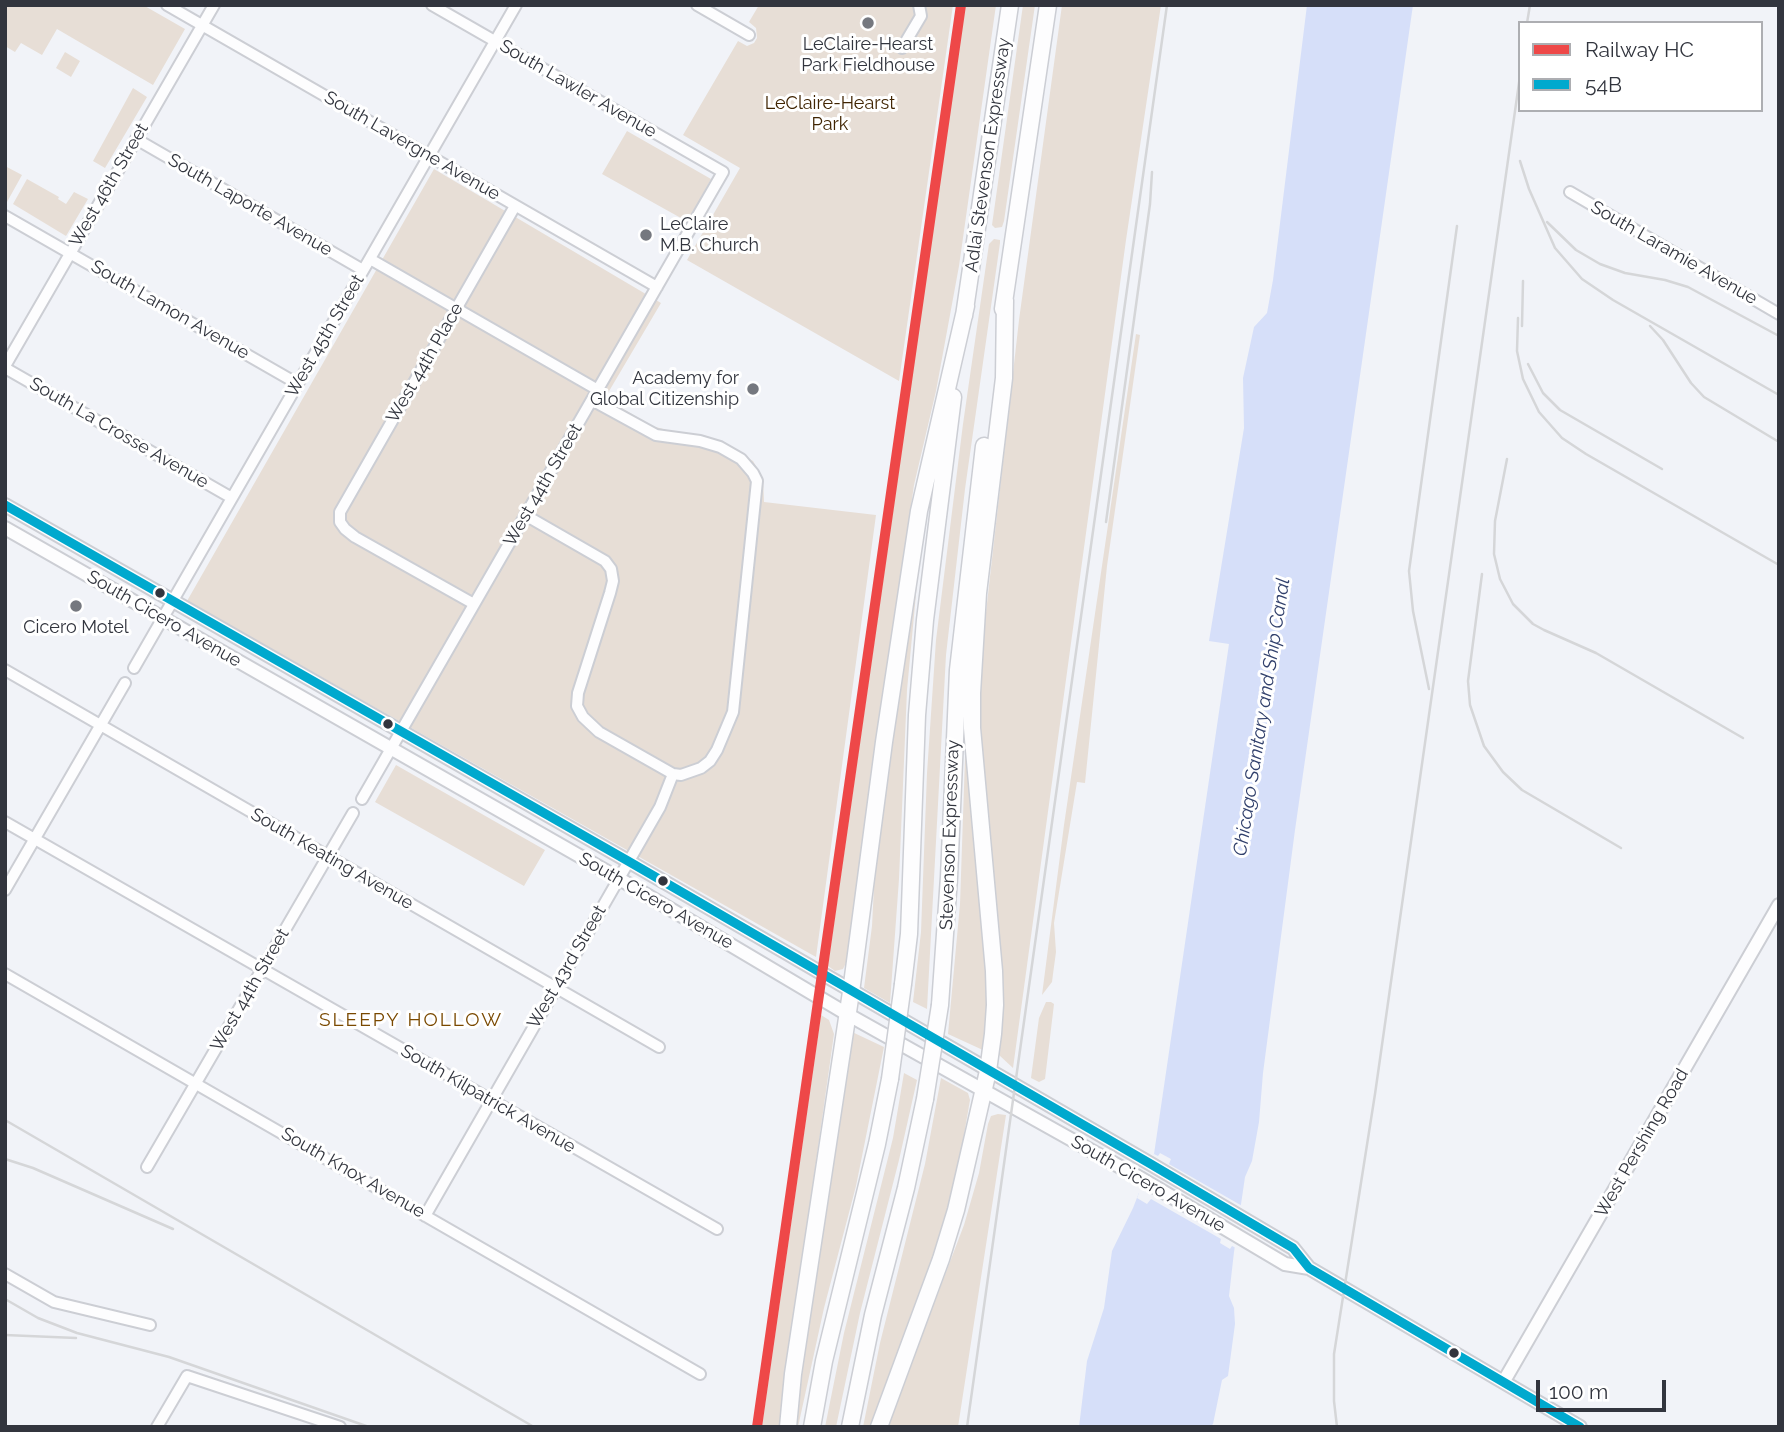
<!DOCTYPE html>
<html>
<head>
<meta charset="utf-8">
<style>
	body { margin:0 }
	#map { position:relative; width:1784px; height:1432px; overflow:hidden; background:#f1f3f8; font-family:Raleway,sans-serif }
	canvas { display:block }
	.frame { position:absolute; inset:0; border:7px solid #32353e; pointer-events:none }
	.legend { position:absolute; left:1518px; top:21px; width:245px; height:91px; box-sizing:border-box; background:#fff; border:2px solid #adaeb2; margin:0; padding:9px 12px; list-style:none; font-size:21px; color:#32353e }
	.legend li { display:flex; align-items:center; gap:14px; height:35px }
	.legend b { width:35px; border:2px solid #adaeb2 }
	.scale { position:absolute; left:1536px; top:1380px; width:130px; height:32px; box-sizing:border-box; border:4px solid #32353e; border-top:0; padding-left:9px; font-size:21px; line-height:24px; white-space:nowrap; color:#32353e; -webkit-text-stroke:5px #fff; paint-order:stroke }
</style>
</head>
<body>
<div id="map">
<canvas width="1784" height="1432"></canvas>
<div class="frame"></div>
<ul class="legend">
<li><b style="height:9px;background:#ee4848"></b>Railway HC</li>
<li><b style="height:9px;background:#00a9ce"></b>54B</li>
</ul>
<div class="scale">100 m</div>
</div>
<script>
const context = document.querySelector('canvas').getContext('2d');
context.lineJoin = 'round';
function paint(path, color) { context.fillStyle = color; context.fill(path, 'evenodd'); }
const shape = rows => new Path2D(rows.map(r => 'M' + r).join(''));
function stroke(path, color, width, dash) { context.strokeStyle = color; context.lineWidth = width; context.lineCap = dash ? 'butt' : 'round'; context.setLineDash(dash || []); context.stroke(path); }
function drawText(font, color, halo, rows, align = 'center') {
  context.font = font + ' Raleway,sans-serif'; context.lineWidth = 6; context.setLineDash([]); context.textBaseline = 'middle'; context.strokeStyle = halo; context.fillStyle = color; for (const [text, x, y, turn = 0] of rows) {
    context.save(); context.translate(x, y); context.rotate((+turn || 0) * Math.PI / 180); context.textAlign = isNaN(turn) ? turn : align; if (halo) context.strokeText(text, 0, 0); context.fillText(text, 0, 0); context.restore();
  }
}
paint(shape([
	[5,5,143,5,185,29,153,85,57,29,42,55,21,43,15,52,5,46],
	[759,5,953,5,899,381,687,260,740,168,683,135,738,41,747,46,754,43,757,38,756,28,749,22],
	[965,5,996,5,959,266,936,391,914,485,847,961,843,969,835,971,828,966],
	[1023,5,1035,5,1004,221,1002,227,995,228,992,225],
	[1062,5,1161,5,1126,240,1013,1068,999,1055,1003,1001,978,732,978,683,1019,320],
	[65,52,80,61,71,77,56,68],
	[133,88,147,97,105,168,93,161],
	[627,131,711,179,688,222,602,174],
	[5,166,22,175,7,202,5,201],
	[434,169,661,303,605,398,652,426,678,433,707,436,753,461,763,478,764,502,876,515,816,957,187,601],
	[27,179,59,197,58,199,66,204,74,192,88,199,66,236,13,204],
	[994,239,1000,240,1000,243,965,489,946,655,927,1009,913,1002,921,932,927,773,936,640,963,424,989,244],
	[1136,334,1140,335,1107,566,1085,783,1077,782,1054,923,1056,952,1053,974,1052,982,1042,995,1064,825],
	[921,541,907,690,899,879,890,1003,864,988,872,926,875,868,884,773],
	[966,729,989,984,985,1051,948,1034,960,904],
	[396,765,545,850,524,886,375,802],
	[1046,1002,1051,1002,1054,1004,1045,1079,1039,1082,1031,1078,1039,1018],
	[821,1015,829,1020,834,1034,803,1255,783,1427,762,1427],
	[850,1031,884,1047,856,1186,824,1308,798,1427,795,1427,802,1354],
	[904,1073,917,1080,899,1160,860,1313,836,1427,825,1427,844,1333,893,1138],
	[941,1078,968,1093,970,1100,956,1181,930,1273,871,1427,863,1427,880,1343,925,1164],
	[998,1114,1006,1115,958,1427,887,1427,964,1225,979,1173,988,1124,991,1116]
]), '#e7ded6');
paint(shape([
	[1307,5,1413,5,1295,830,1263,1073,1259,1122,1252,1161,1245,1177,1234,1252,1229,1296,1234,1308,1235,1324,1228,1376,1222,1380,1213,1424,1210,1427,1079,1427,1087,1361,1104,1308,1112,1251,1133,1208,1154,1154,1229,644,1209,641,1244,428,1243,378,1254,327,1267,313,1273,280]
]), '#d6dff9');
paint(shape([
	[1160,1153,1171,1159,1169,1164,1244,1207,1239,1242,1236,1248,1232,1246,1230,1249,1220,1243,1221,1239,1151,1199,1147,1204,1137,1198,1139,1193,1135,1190,1137,1183,1154,1154,1158,1156]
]), '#f1f3f8');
const minor = shape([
	[167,5,657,287],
	[697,5,749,35],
	[902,48,921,16,919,5],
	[136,139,363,270],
	[1570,192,1779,314],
	[5,216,298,384],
	[370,259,598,390],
	[5,366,214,5],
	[5,368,232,498],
	[525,515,605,561,611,569,613,581,610,593,578,693,577,706,583,717,599,732,673,774,681,775,701,768,710,761,717,750,733,712,757,481,753,473,741,459,720,447,700,441,656,435,592,400],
	[474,604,355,537,345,529,340,522,340,512,515,206],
	[134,668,516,5],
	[5,670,659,1047],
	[362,799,723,172,432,5],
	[5,822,717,1229],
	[5,890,125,683],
	[5,974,700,1374],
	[147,1167,353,813],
	[425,1216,660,807,673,774],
	[5,1274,54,1302,150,1325],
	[157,1427,187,1376,340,1427]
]);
const major = shape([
	[5,505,628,861,1149,1163,1293,1248,1309,1268],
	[5,528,618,878,847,1014,1140,1178,1285,1264,1309,1268,1580,1427],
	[1504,1381,1779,905]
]);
const highway = shape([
	[1003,309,1048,5],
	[964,316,1010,5],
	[903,984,909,934,917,715,925,620,953,397],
	[940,1005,949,877,958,670,984,446],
	[788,1427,793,1374,851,992,884,742,919,511,966,306],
	[812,1427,824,1361,877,1144,890,1079],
	[850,1427,873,1315,906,1188,925,1099],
	[879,1427,941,1259,956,1210,988,1071,993,1034,995,1005,994,971,972,728,972,693,978,593,1004,378,1005,300]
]);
stroke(minor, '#ccced4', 14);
stroke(major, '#ccced4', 16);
stroke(highway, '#ccced4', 19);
stroke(minor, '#fdfdfe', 10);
stroke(major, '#fdfdfe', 12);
stroke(highway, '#fdfdfe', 16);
stroke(shape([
	[1527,23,1530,5],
	[1520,161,1529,189,1555,248,1582,279,1613,300,1779,395],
	[1547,222,1576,250,1600,264,1625,273,1665,280,1688,287,1779,336],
	[1518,318,1517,351,1523,379,1539,412,1562,438,1586,454,1779,565],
	[1522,326,1523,281],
	[1650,326,1663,340,1691,383,1704,397,1779,442],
	[1528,364,1543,393,1560,410,1662,469],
	[1507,459,1495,521,1494,554,1500,579,1513,604,1533,624,1544,630,1596,653,1743,738],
	[1106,522,1150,204,1152,172],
	[1482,574,1468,681,1470,705,1484,746,1503,772,1522,790,1621,848],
	[1429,689,1413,611,1409,571,1457,226],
	[5,1120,534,1427],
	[5,1159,33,1168,173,1229],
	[5,1299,38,1318,77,1333,169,1357,369,1427],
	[5,1335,76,1338],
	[967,1427,1167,5],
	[1337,1427,1334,1401,1334,1354,1375,1094,1520,76]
]), '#d5d6d8', 2.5);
const highwayBridge = shape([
	[890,1079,903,984],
	[925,1099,940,1005]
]);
stroke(highwayBridge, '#ccced4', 19, []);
stroke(highwayBridge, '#fdfdfe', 16);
stroke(shape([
	[5,505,628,861,1149,1163,1293,1248,1309,1268,1580,1427]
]), '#00a9ce', 9);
stroke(shape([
	[757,1427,961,5]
]), '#ee4848', 10);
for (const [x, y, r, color] of [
	[868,23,7,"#75787f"],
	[646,235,7,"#75787f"],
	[753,389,7,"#75787f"],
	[160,593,6,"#32353e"],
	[76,606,7,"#75787f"],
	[388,724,6,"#32353e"],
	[663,881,6,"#32353e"],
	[1454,1353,6,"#32353e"]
]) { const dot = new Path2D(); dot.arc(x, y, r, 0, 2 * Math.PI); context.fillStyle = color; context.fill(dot); stroke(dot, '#fff', 2.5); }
drawText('18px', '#32353e', '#fff', [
	["LeClaire-Hearst",868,45],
	["Park Fieldhouse",868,66],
	["LeClaire",660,225,"left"],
	["M.B. Church",660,246,"left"],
	["Academy for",739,379,"right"],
	["Global Citizenship",739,400,"right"],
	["Cicero Motel",76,628]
]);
drawText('18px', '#32353e', '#fff', [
	["South Lawler Avenue",578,89,30],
	["South Lavergne Avenue",412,146,30],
	["Adlai Stevenson Expressway",988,155,-82],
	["West 46th Street",109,185,-60],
	["South Laporte Avenue",250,205,30],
	["South Laramie Avenue",1674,253,30],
	["South Lamon Avenue",170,310,30],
	["West 45th Street",325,336,-60],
	["West 44th Place",425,363,-60],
	["South La Crosse Avenue",119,433,30],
	["West 44th Street",543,485,-60],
	["South Cicero Avenue",164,619,30],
	["Stevenson Expressway",950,835,-88],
	["South Keating Avenue",332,859,30],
	["South Cicero Avenue",656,901,30],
	["West 43rd Street",567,967,-60],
	["West 44th Street",250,990,-60],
	["South Kilpatrick Avenue",488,1099,30],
	["West Pershing Road",1642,1143,-60],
	["South Knox Avenue",353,1173,30],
	["South Cicero Avenue",1148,1184,30]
]);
drawText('18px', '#402402', '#fff', [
	["LeClaire-Hearst",830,104],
	["Park",830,125]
]);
drawText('italic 19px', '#31406c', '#fff', [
	["Chicago Sanitary and Ship Canal",1262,717,-81]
]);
context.letterSpacing = '2px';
drawText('19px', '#7a4900', '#fff', [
	["SLEEPY HOLLOW",411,1020]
]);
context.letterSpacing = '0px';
</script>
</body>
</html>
